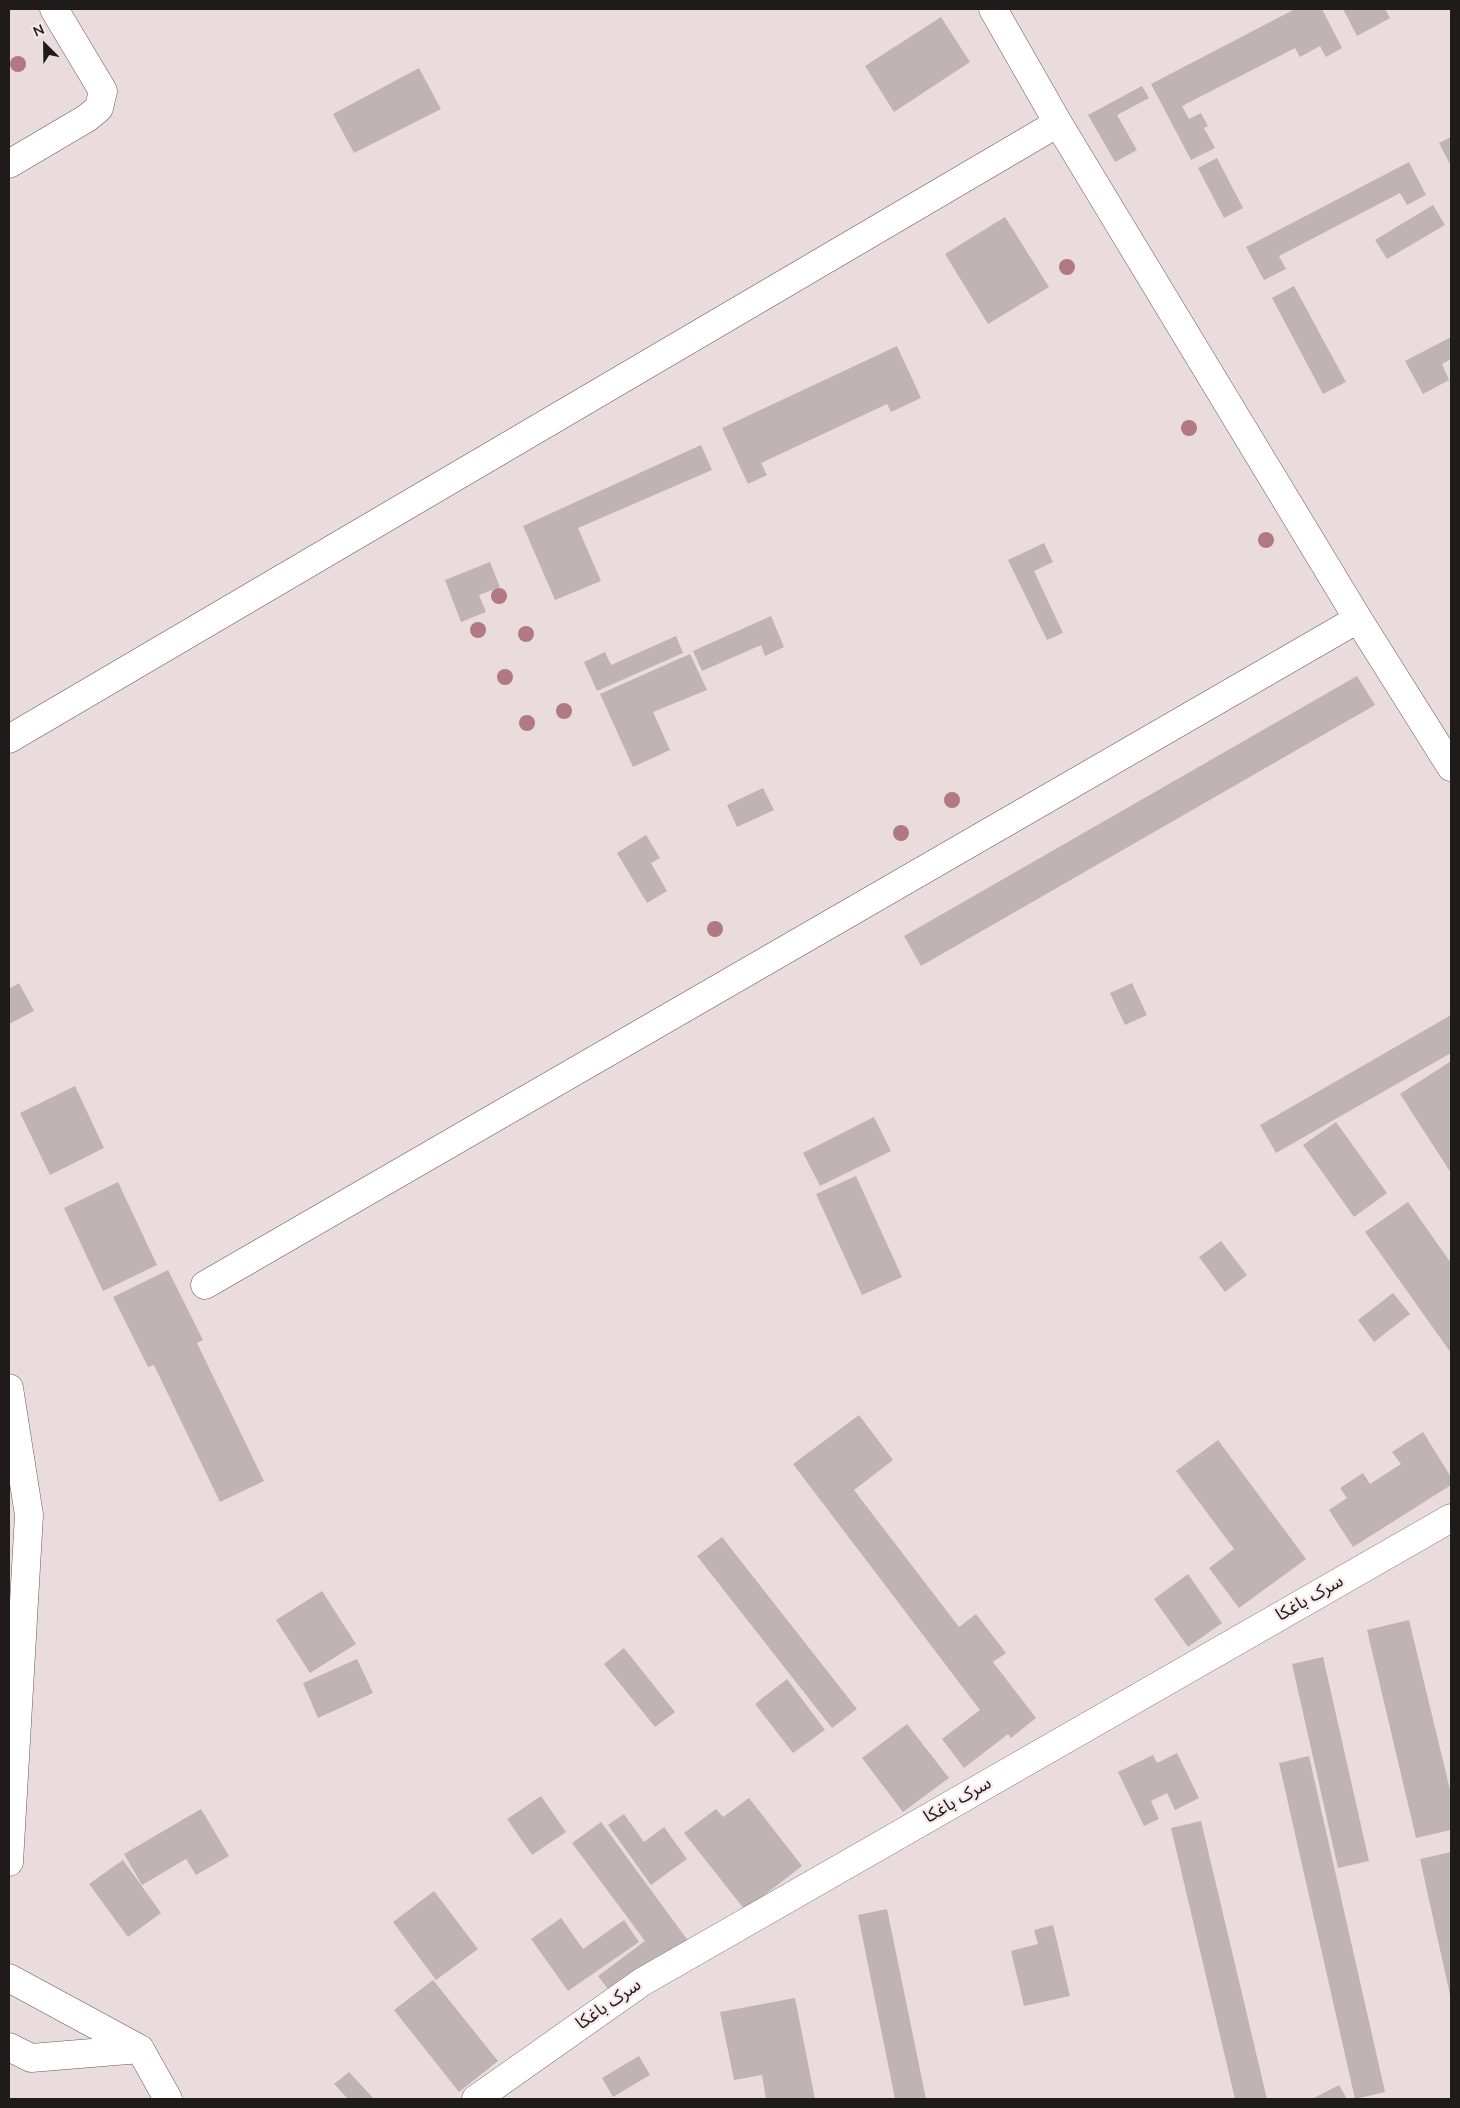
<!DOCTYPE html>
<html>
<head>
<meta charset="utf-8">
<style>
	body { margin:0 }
	#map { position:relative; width:1460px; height:2108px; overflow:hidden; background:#eadcdd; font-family:"Nunito Sans",sans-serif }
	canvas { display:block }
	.frame { position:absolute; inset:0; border:10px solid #1f1b1b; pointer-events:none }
	.north { position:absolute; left:20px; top:20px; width:50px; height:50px; -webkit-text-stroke:4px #f7e9ea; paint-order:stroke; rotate:337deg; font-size:14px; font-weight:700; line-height:20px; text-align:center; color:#1f1b1b }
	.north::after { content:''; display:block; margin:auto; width:18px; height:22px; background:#1f1b1b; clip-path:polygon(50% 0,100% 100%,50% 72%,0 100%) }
</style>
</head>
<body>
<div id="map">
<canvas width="1460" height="2108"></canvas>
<div class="frame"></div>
<div class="north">N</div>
</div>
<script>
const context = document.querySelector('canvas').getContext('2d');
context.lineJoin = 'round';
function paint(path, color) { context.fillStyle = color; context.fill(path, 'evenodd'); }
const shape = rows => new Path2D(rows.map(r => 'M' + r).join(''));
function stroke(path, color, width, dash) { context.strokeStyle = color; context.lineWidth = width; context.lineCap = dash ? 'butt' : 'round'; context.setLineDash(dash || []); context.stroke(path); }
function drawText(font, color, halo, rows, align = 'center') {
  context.font = font + ' "Nunito Sans","Noto Sans Arabic",sans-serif'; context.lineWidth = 4.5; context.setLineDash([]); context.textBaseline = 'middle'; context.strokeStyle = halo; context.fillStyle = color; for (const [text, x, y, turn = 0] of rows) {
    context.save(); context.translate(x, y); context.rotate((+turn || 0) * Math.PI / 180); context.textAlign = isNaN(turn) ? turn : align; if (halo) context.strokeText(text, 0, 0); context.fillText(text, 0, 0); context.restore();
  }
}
paint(shape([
	[1295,9,1322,9,1342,48,1326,57,1320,46,1300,57,1295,48,1182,106,1189,119,1201,113,1208,126,1204,128,1215,148,1191,160,1151,84],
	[1343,9,1385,9,1390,18,1357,36],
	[941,17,970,62,894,112,865,66],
	[419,68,441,109,354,153,333,114],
	[1142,86,1149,98,1117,115,1137,150,1115,162,1088,115],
	[1451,137,1451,166,1439,143],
	[1217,158,1243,208,1224,218,1198,168],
	[1409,162,1426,195,1407,205,1400,193,1279,256,1286,269,1264,280,1246,247],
	[1433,205,1445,225,1387,259,1375,240],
	[1005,217,1049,287,988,324,945,254],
	[1294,286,1346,382,1323,394,1272,298],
	[1451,337,1451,359,1442,364,1449,380,1423,394,1405,361],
	[897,346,921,398,891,412,887,404,761,463,767,475,748,484,722,428],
	[701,445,712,470,578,528,601,581,555,600,523,526],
	[1044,543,1053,562,1034,571,1063,633,1047,640,1008,560],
	[490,562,500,587,479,595,486,612,461,622,445,580],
	[771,616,784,647,765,656,761,645,702,671,693,651],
	[676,636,683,653,597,691,584,662,605,652,611,665],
	[690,654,707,690,653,712,670,750,633,767,600,694],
	[1357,676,1375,705,921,966,904,936],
	[763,788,774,810,737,827,727,805],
	[646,835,660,858,651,863,667,891,647,903,617,853],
	[19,983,34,1011,9,1024,9,989],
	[1132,983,1147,1015,1125,1025,1110,993],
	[1451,1015,1451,1053,1276,1153,1260,1125],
	[1451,1061,1451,1173,1400,1094],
	[75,1086,104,1148,50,1175,20,1113],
	[874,1117,891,1151,820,1186,803,1153],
	[1336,1122,1387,1193,1354,1217,1303,1145],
	[856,1176,902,1277,862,1295,816,1194],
	[118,1182,157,1265,103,1291,64,1208],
	[1408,1202,1451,1263,1451,1353,1365,1232],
	[1221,1241,1247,1275,1225,1292,1199,1257],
	[168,1270,203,1340,197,1343,264,1481,220,1502,154,1365,148,1367,113,1297],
	[1393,1293,1410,1314,1374,1342,1358,1320],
	[859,1415,893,1460,854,1490,959,1627,976,1614,1006,1653,993,1662,1036,1718,1011,1738,1008,1734,964,1768,942,1739,980,1710,793,1464],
	[1423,1432,1451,1477,1451,1485,1353,1547,1329,1510,1347,1498,1340,1488,1363,1473,1370,1484,1401,1464,1392,1452],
	[1218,1440,1306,1559,1239,1608,1209,1568,1234,1549,1176,1471],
	[722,1537,857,1709,832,1728,697,1556],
	[1188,1574,1222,1623,1188,1647,1154,1599],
	[322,1591,356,1644,310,1673,276,1620],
	[1409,1620,1451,1794,1451,1830,1416,1838,1367,1630],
	[624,1648,675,1712,655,1727,604,1664],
	[1323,1657,1369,1861,1338,1868,1292,1664],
	[357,1659,373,1693,318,1718,303,1683],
	[787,1679,825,1730,793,1753,755,1704],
	[907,1724,949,1778,903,1812,862,1758],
	[1177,1753,1199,1798,1175,1810,1167,1793,1151,1801,1159,1819,1144,1826,1118,1772,1153,1755,1157,1763],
	[1309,1756,1385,2092,1355,2099,1279,1763],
	[541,1796,566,1832,532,1855,507,1819],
	[749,1798,802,1866,745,1910,684,1833,716,1809,723,1817],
	[201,1809,229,1856,196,1875,186,1859,142,1885,124,1854],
	[624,1814,644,1842,664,1827,687,1859,651,1885,608,1825],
	[1201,1821,1267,2099,1235,2099,1171,1828],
	[601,1822,689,1942,614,1997,598,1976,645,1941,572,1843],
	[1451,1852,1451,1995,1450,1995,1420,1859],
	[123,1860,161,1913,128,1937,89,1884],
	[434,1891,478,1949,436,1980,393,1922],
	[887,1909,926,2099,895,2099,858,1915],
	[561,1918,583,1949,624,1920,639,1942,568,1991,531,1939],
	[1053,1925,1070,1996,1024,2006,1011,1951,1038,1944,1034,1930],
	[433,1980,498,2061,459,2092,394,2010],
	[795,1998,815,2099,766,2099,762,2075,734,2080,720,2012],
	[639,2056,650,2075,613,2097,602,2078],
	[349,2072,374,2099,348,2099,334,2084],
	[1339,2085,1347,2099,1312,2099]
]), '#c0b3b4');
const minor = shape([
	[993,9,1058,123,1358,619,1451,767],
	[9,164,87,118,99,108,103,91,54,9],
	[9,739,1058,123],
	[205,1285,1358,619],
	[9,1388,29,1515,9,1862],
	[9,1978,140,2049,168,2099],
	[9,2047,31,2058,140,2049],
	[476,2099,642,1982,1451,1518]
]);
stroke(minor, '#64595a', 29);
stroke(minor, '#fff', 28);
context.fillStyle = '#b07984';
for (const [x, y] of [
	[18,64],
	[1067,267],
	[1189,428],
	[1266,540],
	[499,596],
	[478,630],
	[526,634],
	[505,677],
	[564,711],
	[527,723],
	[952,800],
	[901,833],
	[715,929]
]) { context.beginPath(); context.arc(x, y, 8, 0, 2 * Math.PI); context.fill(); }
drawText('18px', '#1f1b1b', '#f7e9ea', [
	["سرک باغکا",1310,1599,-30],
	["سرک باغکا",958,1801,-30],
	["سرک باغکا",609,2005,-35]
]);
</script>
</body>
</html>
